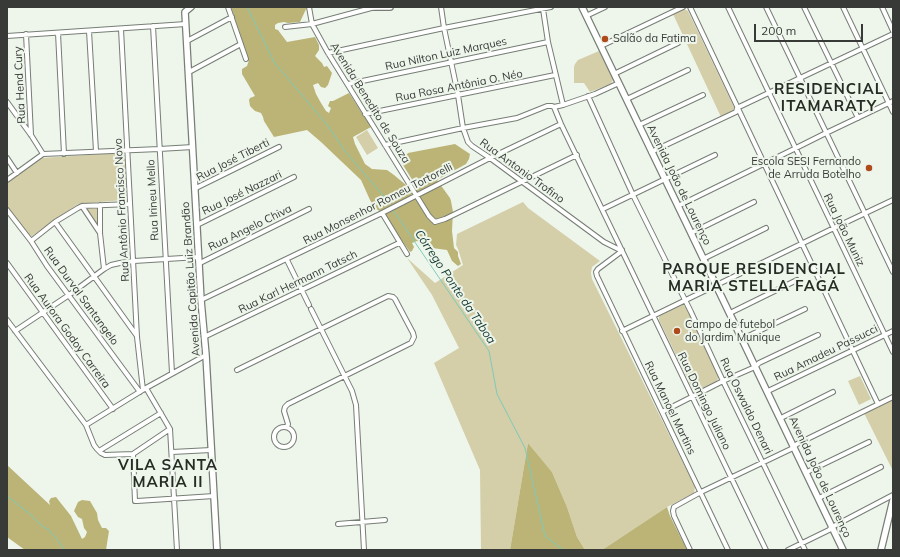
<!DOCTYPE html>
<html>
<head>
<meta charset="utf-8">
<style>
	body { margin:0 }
	#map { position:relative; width:900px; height:557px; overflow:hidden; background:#eef6ec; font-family:Mulish,sans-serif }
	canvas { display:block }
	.frame { position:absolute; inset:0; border:8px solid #373a36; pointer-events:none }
	.scale { position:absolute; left:754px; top:24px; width:109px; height:18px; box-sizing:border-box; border:2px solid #373a36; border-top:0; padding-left:5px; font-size:12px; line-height:14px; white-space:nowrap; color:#373a36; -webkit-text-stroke:3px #eef6ec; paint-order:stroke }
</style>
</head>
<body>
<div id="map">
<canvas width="900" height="557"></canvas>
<div class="frame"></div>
<div class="scale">200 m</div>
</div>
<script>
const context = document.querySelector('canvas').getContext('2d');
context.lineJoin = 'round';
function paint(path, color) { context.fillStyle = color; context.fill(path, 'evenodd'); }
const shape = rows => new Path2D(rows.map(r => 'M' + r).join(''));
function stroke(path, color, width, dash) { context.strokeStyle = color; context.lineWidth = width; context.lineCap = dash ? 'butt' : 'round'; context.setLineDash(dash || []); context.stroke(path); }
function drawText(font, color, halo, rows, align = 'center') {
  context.font = font + ' Mulish,sans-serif'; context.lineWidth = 4; context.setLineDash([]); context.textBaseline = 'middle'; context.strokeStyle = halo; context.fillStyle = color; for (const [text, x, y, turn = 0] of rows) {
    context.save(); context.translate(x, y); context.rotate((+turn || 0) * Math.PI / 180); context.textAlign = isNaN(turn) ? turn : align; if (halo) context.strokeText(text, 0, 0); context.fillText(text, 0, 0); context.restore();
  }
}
paint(shape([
	[683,9,686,10,688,11,734,107,733,111,721,117,673,14],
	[599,51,613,78,613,80,611,84,590,92,584,83,574,83,574,67,575,64,578,60],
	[367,130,378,148,367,155,356,137],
	[119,153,123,154,125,157,127,195,126,197,123,200,78,204,32,236,27,235,7,207,7,183,41,158],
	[523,202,528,208,600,261,592,267,591,273,592,279,695,487,694,493,667,507,602,550,585,550,577,537,567,507,552,472,528,443,510,550,481,550,480,470,434,363,459,348,432,295,407,258,435,283,463,265,458,249,456,245,457,234],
	[97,208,98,226,97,227,85,209],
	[680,305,683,305,686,307,719,376,718,379,716,382,698,391,694,390,692,388,659,320,659,317,661,314],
	[860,376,871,399,859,405,848,381],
	[893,399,893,471,864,413]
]), '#d4cea9');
paint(shape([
	[231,7,307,7,300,22,288,23,284,22,278,23,275,25,275,29,278,30,287,42,315,37,319,45,319,50,315,56,322,63,324,67,327,66,332,73,328,85,325,88,321,87,318,83,313,85,316,94,321,103,326,111,329,113,331,108,328,106,330,101,333,101,349,93,371,127,353,137,355,144,365,164,372,169,387,170,394,175,406,185,413,181,403,165,403,160,408,153,455,144,470,154,469,159,466,164,437,180,450,198,451,201,453,212,452,231,454,248,458,252,458,256,461,264,458,266,452,261,447,250,432,248,427,242,417,241,412,243,414,247,412,251,410,252,400,238,386,216,374,207,370,200,361,180,321,142,307,130,274,137,264,121,263,117,261,113,255,111,250,106,249,100,250,98,255,96,242,74,242,69,247,66,249,60],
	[528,443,552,472,567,507,577,537,585,550,510,550],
	[7,465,50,505,49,501,51,498,56,497,71,516,82,539,85,537,87,532,84,528,82,519,78,517,74,511,78,502,82,500,90,501,97,513,98,520,102,528,106,528,109,531,106,550,25,550,7,537],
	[667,507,670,516,687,550,602,550]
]), '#bcb376');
stroke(shape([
	[247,7,274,62,328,126,345,151,387,200,390,205],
	[393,210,489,351,497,394,525,448,545,536,563,550],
	[7,496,31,515,41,525,49,530,59,542,64,550]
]), '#7ecbb9', 1);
const street = shape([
	[228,7,246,59],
	[309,7,312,24,328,53,416,195,429,216,435,222,445,219,577,155],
	[441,7,444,28,458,95,463,128,468,142,472,146,490,158,604,242,618,249,622,250],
	[690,7,878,404],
	[728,7,893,352],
	[766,7,893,272],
	[804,7,858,118],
	[843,7,893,112],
	[882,7,893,31],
	[543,9,548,42,563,105],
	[586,16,605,7],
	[153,26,172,373],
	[285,27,312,24,375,7],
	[121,29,137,337,143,390],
	[89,31,96,151],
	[58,33,64,154],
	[26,34,31,135],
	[7,36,186,24],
	[187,41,232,17],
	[601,46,683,7],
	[328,53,444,28,551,7],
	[189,72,241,44],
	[614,74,678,43],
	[348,84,548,42],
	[588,96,633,195,691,312,723,381,805,550],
	[627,99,688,70],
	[7,102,31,135,43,154],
	[554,107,561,124,766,550],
	[365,114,555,75],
	[639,125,703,95],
	[385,145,463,128,517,118,547,106,552,106,554,107,563,105,595,94,619,83],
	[651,152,736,112,737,108,739,107,893,34],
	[7,158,17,173],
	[7,180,43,154,159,149,193,147],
	[196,188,279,147],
	[100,205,100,233,104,269],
	[82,206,100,233],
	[678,206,792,150,826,133,893,101],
	[603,209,715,155],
	[7,210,31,241,47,266,140,392],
	[382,213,407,254],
	[55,222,137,336],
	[197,225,294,177],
	[691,233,754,202],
	[31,241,55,222,78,208,82,206,130,204],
	[622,251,598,269,596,272,597,276,728,550],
	[703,259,766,228],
	[287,260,309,305],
	[7,263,113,409],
	[200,263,309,209],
	[201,300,382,213,490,158,561,124],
	[311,309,352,391,356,405,364,550],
	[730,313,797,280],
	[7,320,86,425,94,445,97,449,101,453,105,455,133,454,135,501,137,501,214,496],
	[15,331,69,295,104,269,111,265,120,263,134,261,199,257],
	[622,331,836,227,893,200],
	[204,337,399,243],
	[742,339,805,309],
	[237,370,388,296,393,297,395,299,413,333,414,337,411,343,288,404,285,407,284,411,288,424,287,427],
	[146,388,170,429,177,550],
	[768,391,893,331],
	[662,412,723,381,755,367,759,363,818,335],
	[781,418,833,392],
	[86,425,146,388,206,355],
	'274 437a10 10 0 1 1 20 0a10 10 0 1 1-20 0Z',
	[99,451,161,413],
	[172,452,211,450],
	[133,454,170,429],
	[807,472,869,442],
	[819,498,881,467],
	[338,524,385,520],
	[690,550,674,516,673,511,674,507,701,492,791,449,797,444,893,397],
	[788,550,829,530,832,527,893,495]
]);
const secondary = shape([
	[191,7,185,12,201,300,206,355,217,550],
	[374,7,390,7],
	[582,7,691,233,843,550],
	[881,550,893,500]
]);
stroke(street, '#767e75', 6);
stroke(secondary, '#767e75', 8);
stroke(street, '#fff', 4);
stroke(secondary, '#fff', 5.5);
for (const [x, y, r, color] of [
	[605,39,4,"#af4a1b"],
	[869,168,4,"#af4a1b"],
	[677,331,4,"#af4a1b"]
]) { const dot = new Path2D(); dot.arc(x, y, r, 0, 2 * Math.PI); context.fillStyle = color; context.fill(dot); stroke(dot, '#eef6ec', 1.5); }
drawText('11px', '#373a36', '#eef6ec', [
	["Salão da Fatima",613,39],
	["Escola SESI Fernando",861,162,"right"],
	["de Arruda Botelho",861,175,"right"],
	["Campo de futebol",685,325],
	["do Jardim Munique",685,338]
], 'left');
drawText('11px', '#373a36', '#eef6ec', [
	["Rua Nilton Luiz Marques",446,54,-12],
	["Rua Hend Cury",20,85,-93],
	["Rua Rosa Antônia O. Néo",459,86,-11],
	["Avenida Benedito de Souza",370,103,58],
	["Rua José Tiberti",233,160,-27],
	["Rua Antonio Trofino",522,171,36],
	["Avenida João de Lourenço",679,185,64],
	["Rua José Nazzari",242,193,-26],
	["Rua Irineu Mello",153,200,-93],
	["Rua Monsenhor Romeu Tortorelli",378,204,-27],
	["Rua Antônio Francisco Novo",122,210,-93],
	["Rua Angelo Chiva",250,228,-26],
	["Rua João Muniz",844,230,64],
	["Avenida Capitão Luiz Brandão",191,279,-94],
	["Rua Karl Hermann Tatsch",298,282,-26],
	["Rua Durval Santangelo",81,296,54],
	["Rua Aurora Godoy Carreira",67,331,54],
	["Rua Amadeu Passucci",826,353,-26],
	["Rua Domingo Juliano",704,401,64],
	["Rua Oswaldo Denari",746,406,64],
	["Rua Manoel Martins",670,408,64],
	["Avenida João de Lourenço",820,477,65]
]);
drawText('italic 12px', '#0f342d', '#eef6ec', [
	["Córrego Ponte da Taboa",455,287,56]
]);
context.letterSpacing = '1px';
drawText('bold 15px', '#262c24', '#eef6ec', [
	["RESIDENCIAL",829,89],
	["ITAMARATY",829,106],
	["PARQUE RESIDENCIAL",754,269],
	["MARIA STELLA FAGÁ",754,286],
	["VILA SANTA",168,465],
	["MARIA II",168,482]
]);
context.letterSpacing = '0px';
</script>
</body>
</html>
